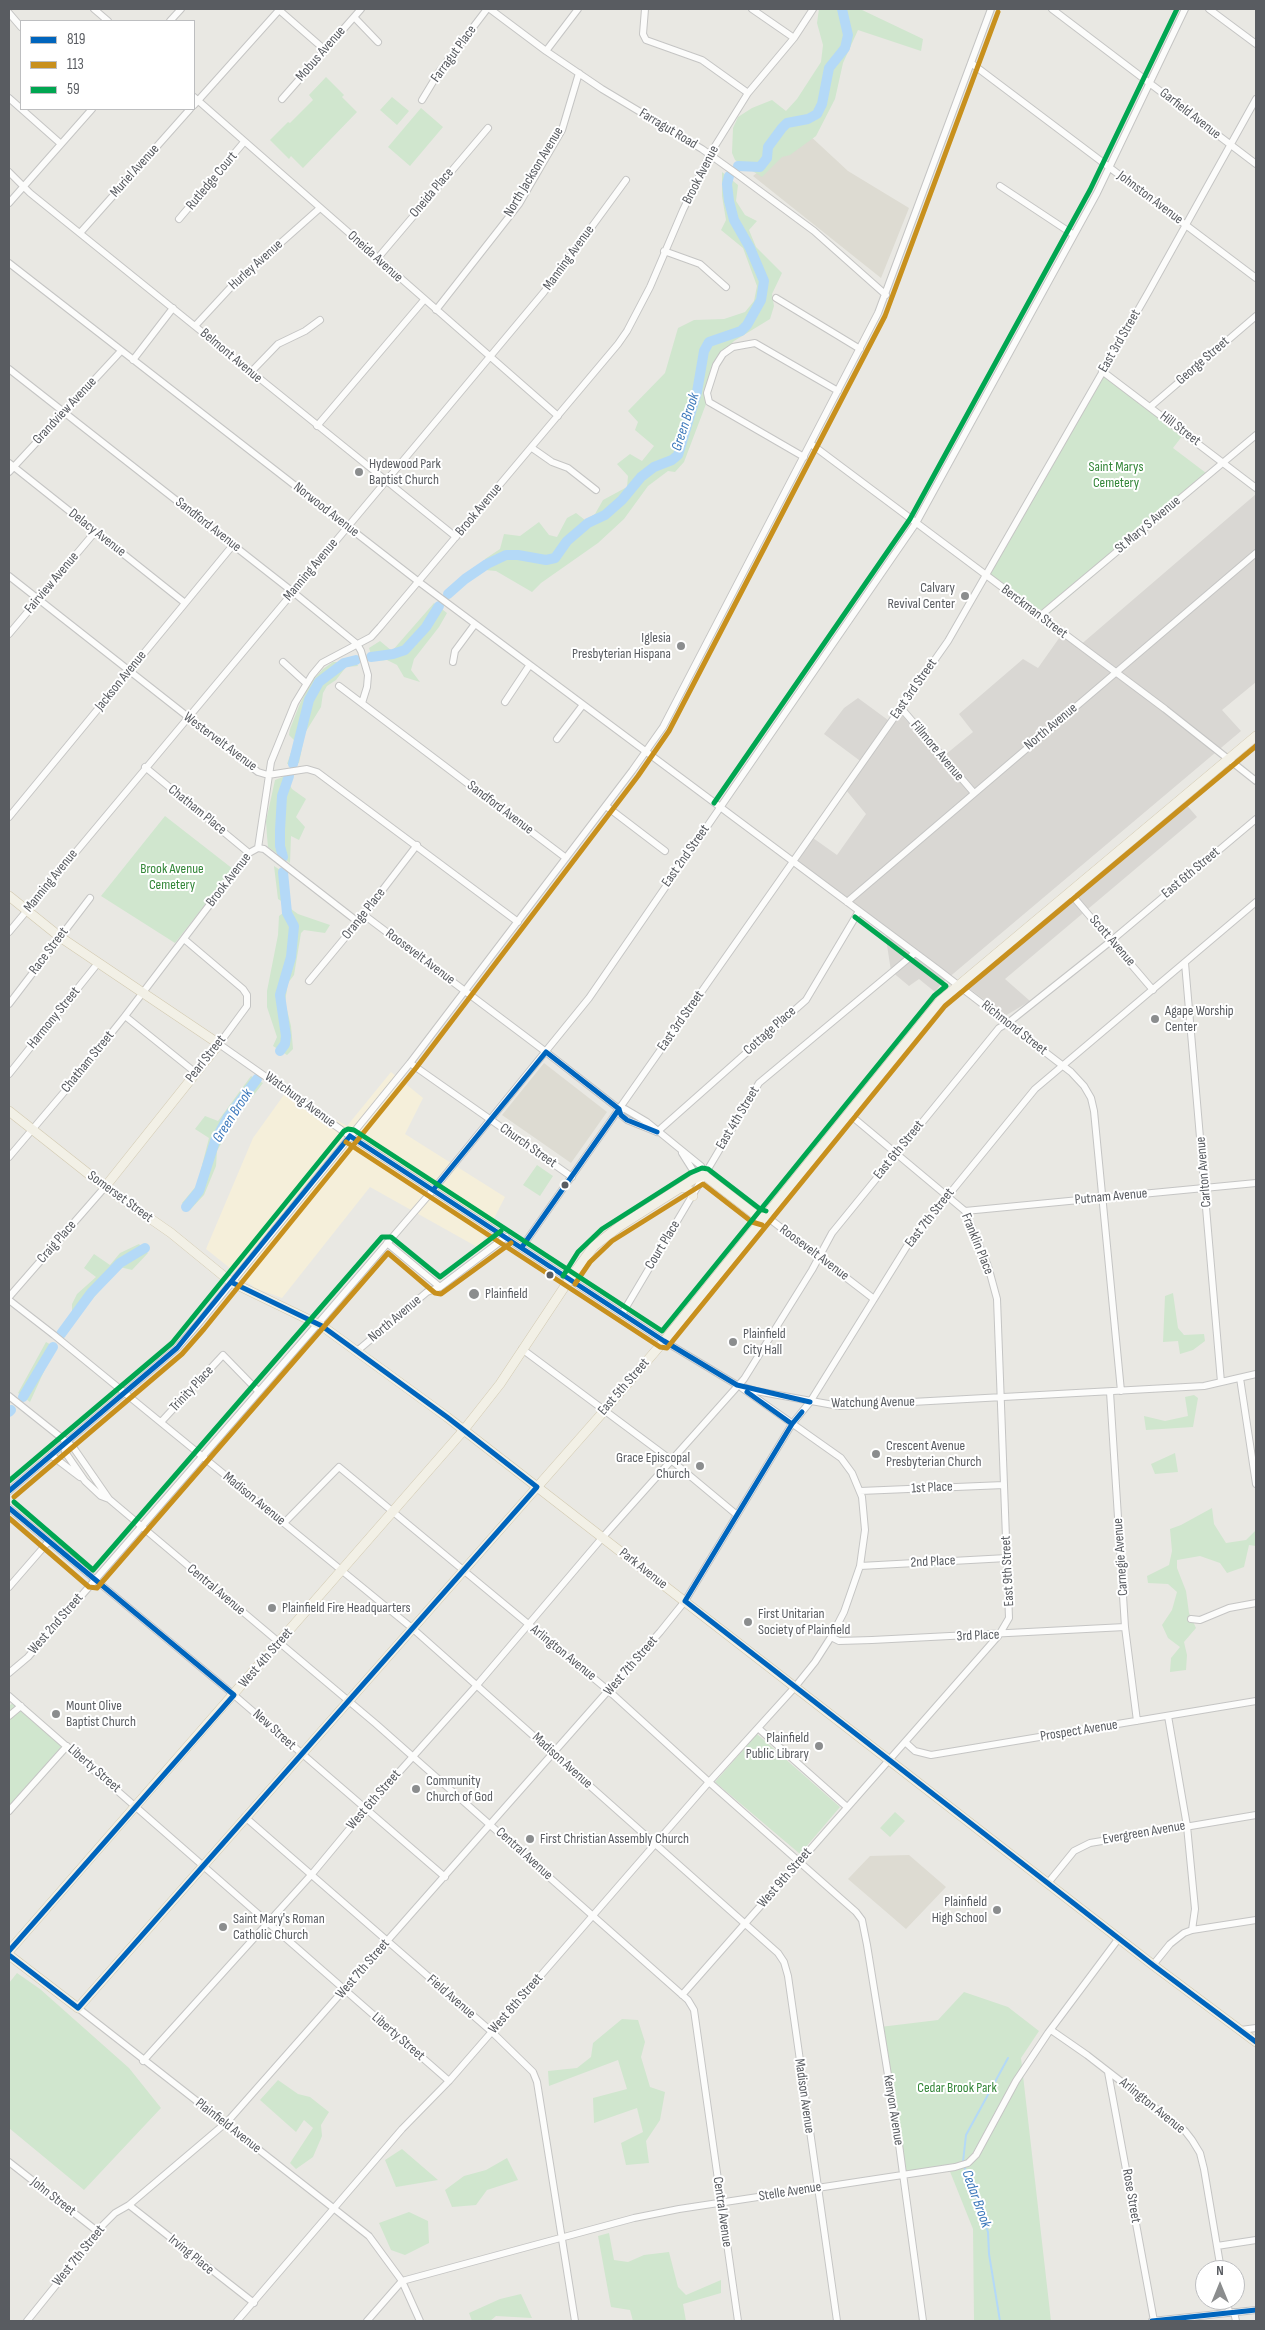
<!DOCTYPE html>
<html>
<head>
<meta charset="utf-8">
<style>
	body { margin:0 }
	#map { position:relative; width:1265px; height:2330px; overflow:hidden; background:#e9e8e3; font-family:"Sofia Sans Condensed",sans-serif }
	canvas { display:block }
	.frame { position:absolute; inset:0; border:10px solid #595c61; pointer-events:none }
	.legend { position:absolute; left:20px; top:20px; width:175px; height:90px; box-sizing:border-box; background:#fff; border:1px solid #bdbec0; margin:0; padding:6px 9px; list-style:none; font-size:15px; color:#595c61 }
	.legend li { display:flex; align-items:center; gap:10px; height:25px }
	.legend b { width:25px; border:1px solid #bdbec0 }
	.north { position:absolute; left:1195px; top:2260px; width:50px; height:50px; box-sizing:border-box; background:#fff; border:1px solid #bdbec0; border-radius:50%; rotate:0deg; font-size:14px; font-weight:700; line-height:20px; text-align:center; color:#595c61 }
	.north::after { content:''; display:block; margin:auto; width:18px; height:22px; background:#8b8d8e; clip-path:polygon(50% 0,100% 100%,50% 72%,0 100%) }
</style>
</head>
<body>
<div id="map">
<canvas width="1265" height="2330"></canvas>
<div class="frame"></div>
<ul class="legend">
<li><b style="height:6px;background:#0065bd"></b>819</li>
<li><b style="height:6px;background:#c8901d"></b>113</li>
<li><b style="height:6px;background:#00a651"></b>59</li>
</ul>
<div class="north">N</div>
</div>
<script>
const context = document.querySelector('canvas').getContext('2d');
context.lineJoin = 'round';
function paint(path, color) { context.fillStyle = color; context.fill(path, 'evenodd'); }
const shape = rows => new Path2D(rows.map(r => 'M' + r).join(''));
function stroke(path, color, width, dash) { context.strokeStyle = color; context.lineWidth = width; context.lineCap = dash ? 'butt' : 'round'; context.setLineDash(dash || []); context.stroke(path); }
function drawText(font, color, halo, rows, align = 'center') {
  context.font = font + ' "Sofia Sans Condensed",sans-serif'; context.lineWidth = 4; context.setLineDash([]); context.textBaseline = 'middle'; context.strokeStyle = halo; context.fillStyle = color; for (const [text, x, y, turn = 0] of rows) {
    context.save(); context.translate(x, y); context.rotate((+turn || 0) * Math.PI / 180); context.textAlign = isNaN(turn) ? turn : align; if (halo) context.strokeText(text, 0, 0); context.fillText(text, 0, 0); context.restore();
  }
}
paint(shape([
	[391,1072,423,1098,405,1134,505,1197,479,1248,370,1187,282,1298,255,1288,206,1249,253,1138,286,1092,347,1126]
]), '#f5efda');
paint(shape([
	[1256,494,1256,682,1222,710,1241,731,941,984,935,992,919,979,909,986,891,971,885,932,795,865,813,838,837,855,866,814,846,790,863,763,824,734,844,708,858,698,892,723,900,713,940,759,973,732,959,714,1023,659,1038,668,1062,634,1078,647],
	[1184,802,1197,817,1005,979,1030,1001,1005,1016,966,986]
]), '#d9d7d3');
paint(shape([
	[807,133,848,171,909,208,881,278,753,176],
	[544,1063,607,1112,571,1163,502,1115],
	[909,1855,946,1887,906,1929,848,1879,870,1856]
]), '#dddbd2');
paint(shape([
	[819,9,860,9,923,39,921,51,858,30,843,63,835,99,816,136,790,155,782,157,762,177,735,160,732,153,733,128,738,117,752,108,772,100,786,111,797,99,821,62,823,45,817,23],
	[326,77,344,95,342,97,357,112,303,168,291,156,289,159,270,140,288,122,290,123,313,100,309,95],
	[392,97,409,111,397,125,380,110],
	[421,108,443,127,410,166,388,147],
	[722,172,738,185,736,201,745,215,757,221,749,230,756,247,782,273,772,294,774,306,770,319,734,341,720,356,707,382,706,404,684,462,675,472,668,471,648,486,624,519,598,543,541,583,532,592,496,571,485,570,485,559,500,549,504,534,520,536,539,522,549,535,557,537,567,518,576,513,585,520,595,514,603,500,627,487,628,476,617,464,630,454,642,461,654,446,635,430,638,422,628,411,665,373,678,328,694,320,724,319,745,312,754,301,757,286,743,248,721,230,726,220,722,196],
	[1103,373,1183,435,1173,448,1210,476,1043,619,988,577],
	[434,603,447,613,439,627,414,659,411,670,420,682,404,677,397,665,387,660,373,661,369,648,380,641,392,651],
	[333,662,356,662,358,666,346,667,336,680,327,686,323,693,321,707,305,733,299,763,287,764,295,741,289,735,290,729,299,706,310,683,323,669],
	[285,776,292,789,306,799,296,817,305,827,299,840,291,836,290,863,268,847,267,836,266,821,275,780],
	[165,816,233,869,175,943,101,896],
	[274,866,288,875,288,897,291,909,298,914,330,925,325,933,304,930,301,933,294,975,288,983,285,1002,291,1026,293,1049,287,1055,273,1046,277,1037,267,1007,267,991,278,935,279,916,283,913,283,902,278,899],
	[251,1076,263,1083,231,1125,217,1151,216,1166,204,1195,190,1210,182,1203,197,1185,209,1138,195,1129,205,1116,218,1121],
	[537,1165,553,1176,540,1196,523,1185],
	[139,1244,148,1253,132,1270,120,1267,77,1317,72,1311,72,1304,77,1294,96,1277,84,1268,94,1254,110,1265,120,1253],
	[1173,1293,1178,1328,1184,1335,1204,1334,1205,1341,1193,1350,1180,1354,1178,1341,1163,1342,1165,1296],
	[46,1342,55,1347,30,1402,18,1393],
	[1194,1395,1198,1398,1193,1427,1146,1430,1144,1416,1165,1421,1188,1416,1185,1397],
	[1175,1453,1178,1472,1155,1474,1151,1464],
	[1212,1508,1214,1524,1226,1543,1246,1540,1256,1530,1256,1546,1249,1545,1244,1567,1227,1573,1220,1563,1200,1556,1177,1560,1177,1568,1186,1591,1189,1613,1196,1628,1184,1642,1187,1655,1186,1670,1170,1672,1171,1658,1180,1647,1168,1638,1162,1625,1172,1610,1177,1592,1168,1584,1148,1583,1147,1576,1169,1565,1172,1551,1170,1529,1181,1525],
	[14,1702,65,1746,9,1810,9,1706],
	[757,1734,840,1807,800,1854,715,1782],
	[895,1812,905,1821,890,1837,880,1828],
	[17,1973,40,1989,129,2068,161,2108,84,2190,9,2128,9,1983],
	[964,1992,1008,2007,1039,2031,1021,2058,1051,2321,974,2321,973,2229,949,2169,902,2176,880,2027,938,2020],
	[622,2019,638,2020,645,2042,641,2057,650,2087,665,2092,660,2120,646,2141,649,2163,626,2165,621,2143,643,2132,637,2108,594,2123,593,2098,627,2089,618,2060,549,2086,548,2071,577,2068,591,2057,593,2043],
	[278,2080,298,2094,310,2097,329,2112,321,2125,322,2136,313,2157,296,2169,290,2163,313,2128,304,2120,296,2132,260,2100],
	[402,2149,438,2180,396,2187,385,2160],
	[507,2158,518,2180,487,2190,476,2205,452,2207,445,2190,464,2176,486,2170],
	[409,2212,428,2221,429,2243,405,2255,391,2250,379,2223],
	[609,2233,614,2260,628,2262,644,2255,669,2252,678,2287,686,2295,721,2280,721,2293,683,2304,686,2321,633,2321,630,2310,611,2307,598,2236],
	[521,2294,532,2318,496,2316,490,2321,472,2321,469,2313,500,2299]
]), '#d0e6ce');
stroke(shape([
	[963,2162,966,2135,1008,2058],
	[964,2166,988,2232,989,2254,1000,2321]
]), '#b4d9f7', 2);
stroke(shape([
	[738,166,760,167,767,158,768,147,782,128,787,123,808,119,817,114,822,104,829,68,845,48,848,35,842,9],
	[448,594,465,579,487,564,506,555,518,555,546,560,555,558,567,541,588,523,605,515,622,500,641,477,654,467,672,460,678,455,697,392,704,351,709,342,741,331,747,325,761,300,764,281,750,248,734,220,729,201,727,184,729,176],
	[371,657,393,654,405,650,426,627,439,606],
	[293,764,309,700,319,682,344,663,356,660],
	[283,857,280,846,280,830,282,796,289,776],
	[280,1051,285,1044,286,1036,280,995,291,957,294,926,287,913,283,872],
	[186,1207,199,1191,215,1141,228,1117,257,1079],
	[61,1334,91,1293,120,1263,145,1248],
	[23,1397,53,1347],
	[9,1412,11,1410]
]), '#b4d9f7', 10);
const minor = shape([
	[94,9,108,21],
	[278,9,325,50],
	[490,9,546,51,602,89,702,149,741,177,814,231,886,295],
	[645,9,643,34,646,40,702,60,748,93],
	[752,9,794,38],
	[1052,9,1256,164],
	[1209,9,1256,44],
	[9,13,21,27],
	[354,17,378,42],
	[170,21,181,9],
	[546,51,578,9],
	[971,63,1256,278],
	[194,97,558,416],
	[9,98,61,144],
	[282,99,361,9],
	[422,100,439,72,487,9],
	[194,105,280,9],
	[9,172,30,193,456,537],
	[1000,186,1074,235],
	[9,203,92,109],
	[179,219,244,142],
	[80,233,190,109],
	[664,251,700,264,726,287],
	[377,259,488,128],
	[9,263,419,582,937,969,1071,1072,1084,1086,1091,1098,1094,1111,1121,1391],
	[776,298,860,349],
	[436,310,519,204,562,130,579,73],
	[195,326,231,287,320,208],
	[133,360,173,308],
	[9,369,293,592,357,644,361,651,368,675,367,687,362,703],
	[1102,371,1256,488],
	[251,372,278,344,305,331,320,320],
	[1150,407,1256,316],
	[317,426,424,300],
	[811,444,1165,709,1256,781],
	[532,448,552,462,568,468,596,490],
	[804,457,709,402,707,393,716,365,723,354,733,347,755,343,838,391],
	[9,463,185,603],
	[9,472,121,351],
	[9,576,258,772,268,775,307,769,317,772,518,922],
	[1040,616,1256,435],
	[9,634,95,532],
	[283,662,306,683],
	[453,662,455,651,475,624],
	[339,686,566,858],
	[505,702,529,666],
	[901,708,974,793],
	[557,739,582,706],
	[145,767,249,853],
	[606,806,665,851],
	[9,817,233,545],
	[258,848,271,762,295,703,312,675,322,663,371,637,380,627,618,344,627,331,650,287,683,210,710,154,748,93,794,38,813,9],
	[258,848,264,849,358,922],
	[1070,893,1153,990],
	[847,902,1256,553],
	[364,915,546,1052,619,1109,621,1115,627,1120,657,1132],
	[9,932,544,292,626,180],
	[184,939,243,989,247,995,247,1006,219,1044,350,1136,664,1341,737,1385,756,1391,839,1406,1204,1386,1256,1374],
	[1185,963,1221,1382],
	[309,981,358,922,417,845],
	[9,1004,90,898],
	[125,1016,196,1073],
	[410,1063,572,1177],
	[9,1074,98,963],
	[619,1109,625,1109,647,1122,701,1166,704,1175],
	[657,1132,806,1000,859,911],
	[682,1153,694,1172,703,1175],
	[9,1157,65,1091,125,1016,249,853,258,848],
	[965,1211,1256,1183],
	[764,1218,771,1220,874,1299],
	[387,1243,440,1287],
	[522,1247,948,641,1149,291,1256,99],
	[9,1297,105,1187],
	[9,1300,54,1335,412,1628,778,1953,784,1962,788,1976,837,2321],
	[622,1314,759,1083,915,953],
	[522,1349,671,1460,737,1515],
	[357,1351,427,1292,440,1287,506,1237],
	[1240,1378,1256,1484],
	[1110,1392,1125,1627,1137,1721],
	[9,1396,73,1447,109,1499],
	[161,1422,223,1355,258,1391],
	[66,1443,65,1452,85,1481,101,1496,109,1499,376,1724,688,2000,694,2010,738,2321],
	[51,1455,80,1477],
	[9,1491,177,1348,198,1324,410,1063,632,771,663,727,878,313,991,9],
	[860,1491,1004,1485],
	[9,1508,234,1695,445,1877],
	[284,1523,339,1467,609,1691,709,1782,856,1912,862,1920,867,1945,898,2137,923,2321],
	[860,1566,1007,1558],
	[9,1587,49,1541],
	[1191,1619,1200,1620,1229,1608,1256,1603],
	[831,1637,839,1641,872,1640,1125,1627],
	[9,1673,28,1657,329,1311,433,1190,589,998,916,523,1097,193,1185,9],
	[9,1696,449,2081],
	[9,1716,21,1706],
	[1168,1716,1187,1826,1195,1909,1192,1930],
	[758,1728,847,1807],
	[905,1742,915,1751,931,1755,1256,1701],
	[9,1811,67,1746],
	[245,1817,492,2032,533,2072,537,2082,575,2321],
	[1048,1883,1074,1851,1090,1843,1256,1815],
	[1153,1965,1170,1944,1184,1933,1192,1930,1256,1920],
	[682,1995,905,1742,999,1635,1009,1618,997,1299,988,1266,965,1211,849,1114],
	[78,2008,369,2236,402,2281,420,2321],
	[1051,2030,1087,2055,1185,2131,1192,2140,1200,2153,1204,2169,1221,2270],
	[1241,2030,1256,2028],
	[143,2061,312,1874,366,1809,477,1685,602,1538,744,1379,812,1270,832,1233,999,1028,1008,1023,1111,941,1256,819],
	[1108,2072,1154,2321],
	[9,2162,97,2231],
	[129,2205,254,2303],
	[1217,2246,1256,2240],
	[1227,2300,1229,2313],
	[1234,2312,1236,2321],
	[27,2321,90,2243,97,2231,115,2213,129,2205,228,2121,660,1632,685,1601,792,1424,810,1402,907,1246,1035,1089,1256,902],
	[237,2321,402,2129,449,2081,709,1782,795,1687,815,1662,831,1637,844,1612,860,1566,865,1530,862,1497,852,1473,841,1458,742,1388],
	[367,2321,402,2281,634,2218,679,2209,955,2167,968,2163,976,2155,1016,2081,1048,2033,1119,1938],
	[1152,2321,1256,2310]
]);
const major = shape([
	[9,896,60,937,219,1044,105,1187],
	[9,1111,105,1187,171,1233,231,1282,322,1326,447,1417,1153,1965,1256,2042],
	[682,1187,688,1189,693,1196],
	[9,1951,463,1431,500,1384,569,1280,594,1246,620,1226,694,1179,704,1175,757,1216,764,1218],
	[9,1955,78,2008,605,1410,664,1341,940,1001,1256,736]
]);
stroke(minor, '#c5c5c4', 8);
stroke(major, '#d2c9b0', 10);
stroke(minor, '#fcfcfb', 6);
stroke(major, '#f2f0e6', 9);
stroke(shape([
	[350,1136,664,1341,737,1385,810,1402],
	[433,1190,546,1052,619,1109,621,1115,627,1120,657,1132],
	[522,1247,619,1109],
	[231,1282,322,1326,447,1417,537,1487],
	[747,1392,792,1424],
	[9,1491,177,1348,350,1136],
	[9,1508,234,1695],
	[685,1601,1153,1965,1256,2042],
	[685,1601,792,1424,802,1412],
	[9,1951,234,1695],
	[9,1955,78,2008],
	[78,2008,537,1487],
	[1152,2321,1256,2310]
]), '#0065bd', 5);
stroke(shape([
	[346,1142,660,1347,667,1348,945,1006,1256,746],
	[575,1284,590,1262,612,1241,703,1184,752,1222,762,1225],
	[14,1497,182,1354,204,1329,416,1068,638,776,669,731,885,316,998,12],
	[9,1518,89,1587,97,1588,388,1253,435,1293,441,1294,511,1243]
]), '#c8901d', 5);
stroke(shape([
	[714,803,910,519,1090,190,1177,9],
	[563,1276,578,1252,602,1229,690,1173,702,1168,708,1169,760,1209,766,1211],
	[9,1481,172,1343,344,1131,348,1129,354,1130,662,1331,934,996,946,986,855,917],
	[14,1502,93,1570,382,1237,391,1237,440,1277,501,1231]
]), '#00a651', 5);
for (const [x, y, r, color] of [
	[359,472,5,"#8b8d8e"],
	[965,596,5,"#8b8d8e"],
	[681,646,5,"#8b8d8e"],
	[1155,1019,5,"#8b8d8e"],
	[565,1185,4.5,"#595c61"],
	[550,1275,4.5,"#595c61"],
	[474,1294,6,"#8b8d8e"],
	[733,1342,5,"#8b8d8e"],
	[876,1454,5,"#8b8d8e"],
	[700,1466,5,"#8b8d8e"],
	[272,1608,5,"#8b8d8e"],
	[748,1622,5,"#8b8d8e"],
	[56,1714,5,"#8b8d8e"],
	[819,1746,5,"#8b8d8e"],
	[416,1789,5,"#8b8d8e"],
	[530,1839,5,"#8b8d8e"],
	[997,1910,5,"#8b8d8e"],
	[223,1927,5,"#8b8d8e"]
]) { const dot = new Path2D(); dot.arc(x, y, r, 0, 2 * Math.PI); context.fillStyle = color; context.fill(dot); stroke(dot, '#fff', 2); }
drawText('14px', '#595c61', '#fff', [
	["Mobus Avenue",321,54,-49],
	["Farragut Place",454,54,-54],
	["Garfield Avenue",1190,114,38],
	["Farragut Road",668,129,31],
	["Muriel Avenue",135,171,-48],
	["North Jackson Avenue",534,172,-59],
	["Brook Avenue",701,175,-63],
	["Rutledge Court",212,181,-50],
	["Oneida Place",432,193,-50],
	["Johnston Avenue",1150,198,37],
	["Oneida Avenue",375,257,42],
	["Manning Avenue",569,258,-54],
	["Hurley Avenue",256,265,-42],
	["East 3rd Street",1120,341,-60],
	["Belmont Avenue",231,356,40],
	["George Street",1203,361,-41],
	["Grandview Avenue",65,411,-47],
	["Hill Street",1180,429,37],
	["Norwood Avenue",326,510,38],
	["Brook Avenue",479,510,-50],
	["Sandford Avenue",208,525,38],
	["St Mary S Avenue",1148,525,-40],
	["Delacy Avenue",97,533,38],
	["Manning Avenue",311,570,-50],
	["Fairview Avenue",52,583,-50],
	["Berckman Street",1034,612,37],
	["Jackson Avenue",121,681,-51],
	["East 3rd Street",914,689,-55],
	["North Avenue",1051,727,-40],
	["Westervelt Avenue",220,742,37],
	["Fillmore Avenue",937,751,50],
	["Sandford Avenue",500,808,37],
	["Chatham Place",197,810,39],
	["East 2nd Street",686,856,-55],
	["East 6th Street",1191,873,-40],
	["Brook Avenue",229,880,-52],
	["Manning Avenue",51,881,-51],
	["Orange Place",364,914,-52],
	["Scott Avenue",1112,941,49],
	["Race Street",49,951,-53],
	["Roosevelt Avenue",420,957,37],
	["Harmony Street",54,1018,-51],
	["East 3rd Street",681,1021,-55],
	["Richmond Street",1014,1028,38],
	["Cottage Place",770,1031,-42],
	["Pearl Street",206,1059,-52],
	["Chatham Street",88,1062,-51],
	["Watchung Avenue",300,1100,36],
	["East 4th Street",738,1118,-59],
	["Church Street",528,1146,35],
	["East 6th Street",899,1150,-51],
	["Carlton Avenue",1204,1172,-95],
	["Somerset Street",120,1197,36],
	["Putnam Avenue",1111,1197,-5],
	["East 7th Street",930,1218,-52],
	["Craig Place",57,1242,-49],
	["Franklin Place",977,1244,68],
	["Court Place",663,1245,-59],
	["Roosevelt Avenue",814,1253,37],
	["North Avenue",395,1319,-40],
	["East 5th Street",624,1387,-49],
	["Trinity Place",192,1389,-47],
	["Watchung Avenue",873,1403,-1],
	["1st Place",932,1488,-3],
	["Madison Avenue",254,1499,39],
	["Carnegie Avenue",1121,1557,-94],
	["2nd Place",933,1562,-3],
	["Park Avenue",643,1569,38],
	["East 9th Street",1008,1571,-93],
	["Central Avenue",216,1590,40],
	["West 2nd Street",56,1624,-49],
	["3rd Place",978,1636,-3],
	["Arlington Avenue",563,1653,39],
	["West 4th Street",266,1658,-49],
	["West 7th Street",631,1666,-49],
	["New Street",274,1730,42],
	["Prospect Avenue",1079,1731,-9],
	["Madison Avenue",562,1761,42],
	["Liberty Street",94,1769,41],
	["West 6th Street",374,1800,-49],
	["Evergreen Avenue",1144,1833,-10],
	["Central Avenue",524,1854,42],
	["West 9th Street",785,1878,-49],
	["West 7th Street",363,1969,-49],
	["Field Avenue",451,1997,41],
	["West 8th Street",516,2004,-49],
	["Liberty Street",398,2037,41],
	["Madison Avenue",804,2096,82],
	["Arlington Avenue",1152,2106,39],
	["Kenyon Avenue",893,2110,81],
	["Plainfield Avenue",228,2126,38],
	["Stelle Avenue",790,2192,-9],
	["Rose Street",1131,2196,80],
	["John Street",53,2197,38],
	["Central Avenue",722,2212,82],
	["Irving Place",191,2255,39],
	["West 7th Street",79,2256,-51]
]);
drawText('14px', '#595c61', '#fff', [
	["Hydewood Park",369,464],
	["Baptist Church",369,480],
	["Calvary",955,588,"right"],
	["Revival Center",955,604,"right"],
	["Iglesia",671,638,"right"],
	["Presbyterian Hispana",671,654,"right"],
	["Agape Worship",1165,1011],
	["Center",1165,1027],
	["Plainfield",485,1294],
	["Plainfield",743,1334],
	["City Hall",743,1350],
	["Crescent Avenue",886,1446],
	["Presbyterian Church",886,1462],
	["Grace Episcopal",690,1458,"right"],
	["Church",690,1474,"right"],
	["Plainfield Fire Headquarters",282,1608],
	["First Unitarian",758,1614],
	["Society of Plainfield",758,1630],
	["Mount Olive",66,1706],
	["Baptist Church",66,1722],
	["Plainfield",809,1738,"right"],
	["Public Library",809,1754,"right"],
	["Community",426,1781],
	["Church of God",426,1797],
	["First Christian Assembly Church",540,1839],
	["Plainfield",987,1902,"right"],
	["High School",987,1918,"right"],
	["Saint Mary's Roman",233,1919],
	["Catholic Church",233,1935]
], 'left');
drawText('14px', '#338638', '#fff', [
	["Saint Marys",1116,467],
	["Cemetery",1116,483],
	["Brook Avenue",172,869],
	["Cemetery",172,885],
	["Cedar Brook Park",957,2088]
]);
drawText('italic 15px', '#3c78bb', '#fff', [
	["Green Brook",686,422,-72],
	["Green Brook",233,1116,-57],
	["Cedar Brook",976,2199,70]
]);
</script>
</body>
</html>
